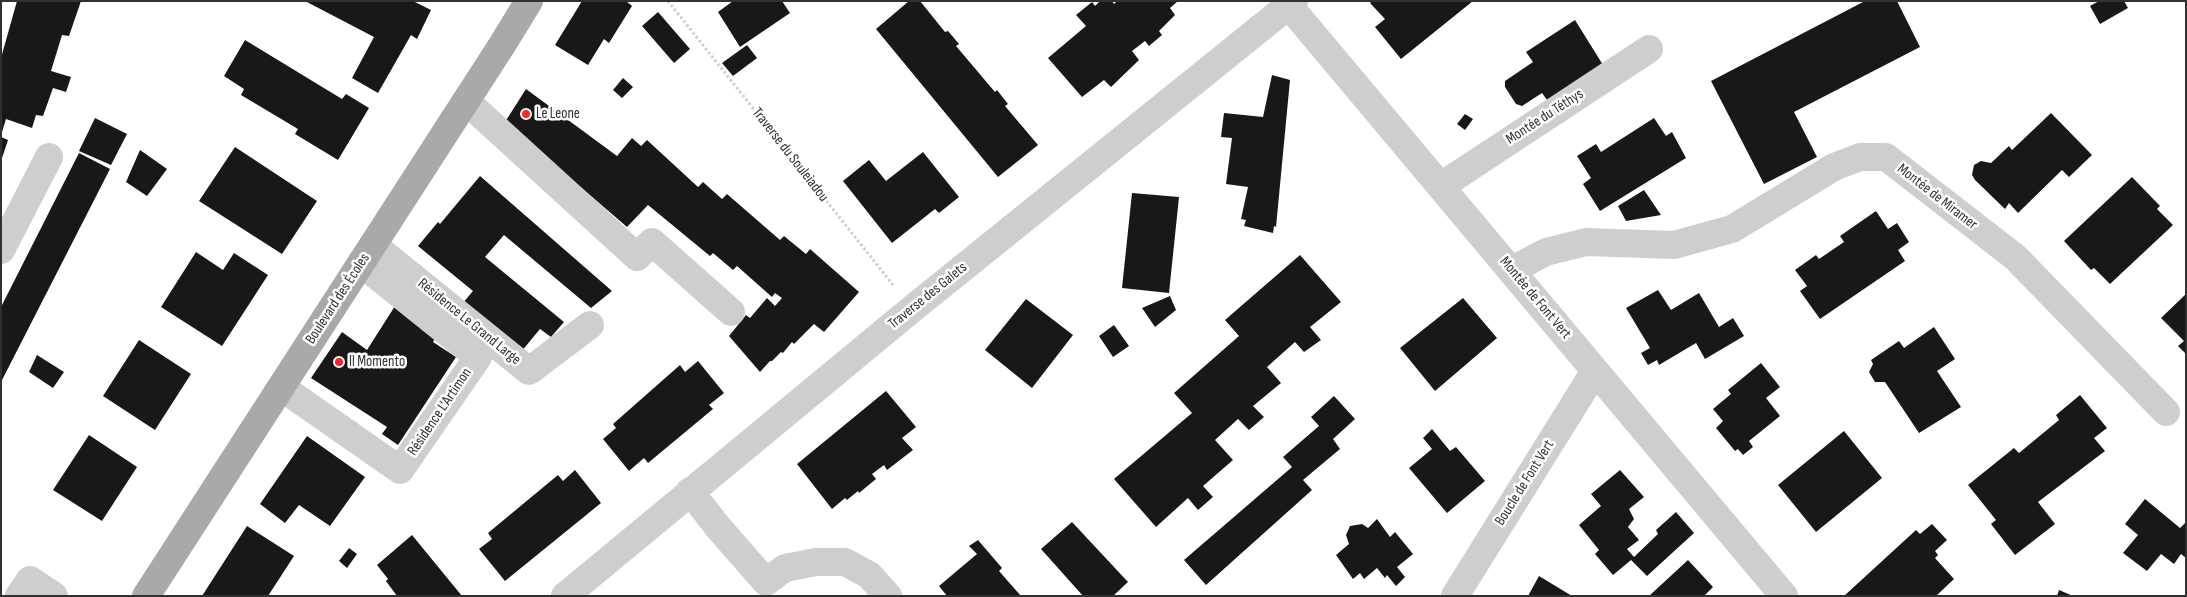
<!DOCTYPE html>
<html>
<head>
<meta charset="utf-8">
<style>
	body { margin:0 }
	#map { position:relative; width:2187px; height:597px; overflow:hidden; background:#fff; font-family:"Sofia Sans Condensed",sans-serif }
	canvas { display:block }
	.frame { position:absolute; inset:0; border:2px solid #313131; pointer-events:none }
</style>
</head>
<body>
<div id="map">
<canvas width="2187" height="597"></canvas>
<div class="frame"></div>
</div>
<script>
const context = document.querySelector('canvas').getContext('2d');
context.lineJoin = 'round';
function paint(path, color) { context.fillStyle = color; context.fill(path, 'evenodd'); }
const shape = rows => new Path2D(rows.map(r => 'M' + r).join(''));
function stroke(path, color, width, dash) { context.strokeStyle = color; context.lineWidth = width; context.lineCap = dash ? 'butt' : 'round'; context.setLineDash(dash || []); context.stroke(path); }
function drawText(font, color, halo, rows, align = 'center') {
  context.font = font + ' "Sofia Sans Condensed",sans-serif'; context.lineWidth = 5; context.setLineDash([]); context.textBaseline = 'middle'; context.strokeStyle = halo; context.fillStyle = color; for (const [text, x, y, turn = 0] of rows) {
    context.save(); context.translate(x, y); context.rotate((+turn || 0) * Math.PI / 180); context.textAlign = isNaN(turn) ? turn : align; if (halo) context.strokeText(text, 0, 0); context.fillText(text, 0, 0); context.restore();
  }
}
paint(shape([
	[17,1,81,1,69,36,62,35,51,71,71,77,66,92,53,88,43,116,36,115,32,128,6,119,2,132,1,58],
	[305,1,413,1,431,10,417,39,411,35,378,93,352,78,374,37],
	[582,1,626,1,632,6,609,43,604,39,588,65,555,45],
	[733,1,782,1,790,13,740,47,718,12],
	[909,1,920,1,945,32,948,31,959,44,956,46,995,92,997,90,1008,104,1005,106,1038,145,998,177,876,29],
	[1100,1,1112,1,1114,4,1117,1,1178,1,1170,8,1175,15,1159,31,1162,35,1149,46,1145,41,1132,51,1139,60,1111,87,1104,80,1082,97,1048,58,1086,26,1076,15,1092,2,1095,6],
	[1372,1,1473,1,1401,59,1375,27,1385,19,1370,3],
	[1865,1,1897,1,1920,47,1794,112,1817,157,1764,184,1711,81],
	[2099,1,2124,1,2128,8,2100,24,2090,6],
	[658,12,690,49,674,63,642,26],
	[1575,20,1603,65,1547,100,1542,93,1522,106,1516,104,1505,87,1505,81,1533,62,1526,52],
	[245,40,342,99,346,94,369,108,338,160,295,134,298,129,241,95,244,89,224,76],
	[747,45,757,58,733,76,722,63],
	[1272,75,1290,80,1276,227,1274,226,1273,233,1244,226,1246,220,1241,219,1248,187,1226,184,1232,138,1221,137,1224,113,1263,117],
	[623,78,633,87,622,98,613,90],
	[526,89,617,156,632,138,641,146,647,140,698,187,703,182,722,199,727,194,780,240,784,236,806,254,810,249,859,292,824,332,814,324,794,344,792,342,783,353,781,352,772,361,770,361,760,372,729,336,746,315,750,318,767,298,775,306,782,298,775,293,772,297,737,266,733,270,713,253,710,256,648,205,627,227,505,122],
	[2051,113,2092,155,2069,177,2062,170,2018,213,2009,203,2005,209,1975,180,1972,175,1974,165,1981,161,1991,163,2009,146,2012,150],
	[1465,114,1473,119,1465,130,1457,124],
	[95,118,127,134,111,165,79,151],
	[1654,118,1666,136,1672,132,1686,158,1600,211,1583,184,1591,178,1577,156,1596,144,1601,152],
	[1,137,8,140,2,158,1,158],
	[235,147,317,201,282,254,199,201],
	[140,150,167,169,147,196,126,182],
	[923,152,959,197,939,213,935,209,892,243,843,181,869,160,886,181],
	[79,153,110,169,1,382,1,307],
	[480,176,612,291,591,308,504,235,485,257,564,322,551,337,540,329,521,352,462,304,473,291,418,246,438,222,440,224],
	[2132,177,2160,206,2157,209,2173,225,2110,284,2094,268,2091,270,2064,241],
	[1644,190,1661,215,1626,221,1618,206],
	[1132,193,1179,197,1169,293,1122,288],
	[1876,211,1888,229,1897,223,1909,242,1898,250,1905,261,1820,319,1800,291,1807,286,1795,270,1816,255,1819,259,1844,242,1840,236],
	[196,252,223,270,234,253,268,275,222,346,161,307],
	[1300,255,1341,302,1310,327,1321,340,1304,352,1295,342,1267,367,1281,383,1253,406,1264,417,1249,430,1238,419,1215,440,1233,460,1203,486,1213,497,1198,510,1188,498,1156,527,1114,479,1192,413,1174,393,1239,336,1225,320],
	[1658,290,1671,310,1699,293,1719,327,1733,318,1744,336,1705,359,1696,343,1659,365,1657,360,1648,365,1641,353,1650,348,1626,308],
	[2186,294,2186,354,2178,346,2184,341,2161,318],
	[1170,296,1176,310,1155,327,1142,308],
	[1463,298,1497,338,1435,391,1400,348],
	[1026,299,1073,335,1032,388,985,350],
	[395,306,424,326,422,330,435,338,433,342,456,357,398,445,382,434,387,427,311,378,342,332,367,350],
	[1114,325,1129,346,1113,357,1099,336],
	[1934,327,1955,359,1937,371,1961,407,1919,433,1885,382,1875,382,1869,372,1873,364,1871,360,1899,341,1904,348],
	[139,340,191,374,155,430,103,396],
	[37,355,64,372,53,388,29,372],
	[698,361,724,393,709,405,713,409,648,463,644,458,629,471,603,439,616,428,613,424,680,365,685,372],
	[1761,363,1780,387,1766,398,1780,416,1749,441,1753,447,1743,455,1738,449,1735,451,1716,428,1723,421,1713,409,1731,394,1728,390],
	[886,391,916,427,902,438,913,450,887,470,884,465,872,474,876,479,859,493,858,491,847,500,845,498,832,509,797,464],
	[2080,395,2107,428,2094,438,2105,451,2038,502,2055,524,2015,555,1991,524,1996,520,1968,485,2014,448,2019,453,2059,420,2056,415],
	[1334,396,1355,419,1333,439,1340,449,1303,480,1312,490,1206,585,1184,560,1292,467,1283,457,1319,426,1311,417],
	[1432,429,1450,451,1456,447,1485,481,1447,513,1409,468,1432,449,1423,438],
	[1844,431,1882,478,1816,532,1778,485],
	[89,435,137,467,102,521,53,490],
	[307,436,365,477,330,526,299,505,285,523,260,504],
	[575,470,601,503,505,581,479,549,492,539,488,533,558,475,563,481],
	[1620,470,1644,497,1629,509,1634,519,1628,527,1639,540,1627,549,1634,557,1658,534,1656,530,1676,512,1694,533,1647,576,1631,560,1613,575,1595,554,1599,550,1579,525,1601,506,1591,494],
	[2145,499,2180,528,2186,522,2186,558,2181,554,2174,564,2161,554,2147,571,2123,553,2138,535,2125,524],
	[1377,519,1390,537,1395,532,1413,554,1397,567,1405,577,1396,586,1387,575,1385,578,1377,568,1364,579,1360,573,1353,579,1336,555,1349,544,1346,535,1350,526,1362,524,1368,528],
	[1072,522,1128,582,1113,596,1083,596,1041,549],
	[1932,524,1947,540,1935,551,1938,555,1935,558,1954,579,1936,596,1844,596,1916,530,1920,534],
	[247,526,294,556,268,596,202,596],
	[412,535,462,596,397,596,386,581,388,579,377,565],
	[978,540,1002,568,999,571,1021,596,947,596,939,586,977,554,969,546],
	[349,548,357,554,347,568,339,561],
	[1688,560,1713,587,1704,596,1649,596],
	[1539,576,1572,596,1528,596],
	[2059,590,2073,596,2057,596]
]), '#181818');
stroke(shape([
	[668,1,893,285]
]), '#cecece', 3, [2.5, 2.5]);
stroke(shape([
	[1285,1,1784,596],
	[466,101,637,257,652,242,731,312],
	[1441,186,1649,49],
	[373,245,529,371,590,325],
	[1,250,49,157],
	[1512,270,1546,252,1586,242,1674,245,1732,229,1834,167,1860,157,1886,157,2015,257,2166,412],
	[281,387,400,470,478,357,361,263],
	[690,491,717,526,766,582,785,568,816,562,845,562,869,575,888,596],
	[19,596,30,580,54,596],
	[565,596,912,309,1294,1],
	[1455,596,1595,371]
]), '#cecece', 28);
stroke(shape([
	[146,596,502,45,529,1]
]), '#a9a9a9', 28);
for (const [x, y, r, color] of [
	[526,114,5,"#f6262c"],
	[339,362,5,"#f6262c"]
]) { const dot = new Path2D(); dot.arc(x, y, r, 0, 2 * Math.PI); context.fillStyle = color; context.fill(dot); stroke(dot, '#fff', 2); }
drawText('15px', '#313131', '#fff', [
	["Le Leone",536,114],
	["Il Momento",349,362]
], 'left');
drawText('15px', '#313131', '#fff', [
	["Montée du Téthys",1545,117,-33],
	["Traverse du Souleiadou",790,155,52],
	["Montée de Miramer",1937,197,38],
	["Traverse des Galets",928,296,-39],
	["Montée de Font Vert",1535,298,50],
	["Boulevard des Écoles",338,299,-57],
	["Résidence Le Grand Large",469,322,39],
	["Résidence L'Artimon",440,412,-56],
	["Boucle de Font Vert",1525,483,-58]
]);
</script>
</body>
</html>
